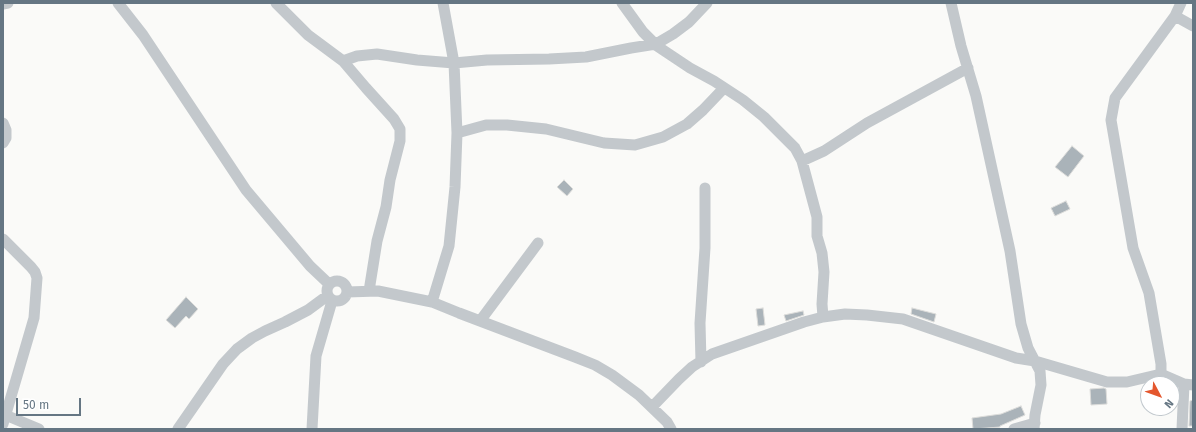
<!DOCTYPE html>
<html>
<head>
<meta charset="utf-8">
<style>
	body { margin:0 }
	#map { position:relative; width:1196px; height:432px; overflow:hidden; background:#fafaf8; font-family:"Fira Sans",sans-serif }
	canvas { display:block }
	.frame { position:absolute; inset:0; border:4px solid #657683; pointer-events:none }
	.north { position:absolute; left:1140px; top:376px; width:40px; height:40px; box-sizing:border-box; background:#fff; border:1px solid #c1c8cd; border-radius:50%; rotate:131deg; font-size:11px; font-weight:700; line-height:16px; text-align:center; color:#657683 }
	.north::after { content:''; display:block; margin:auto; width:14px; height:18px; background:#e4572e; clip-path:polygon(50% 0,100% 100%,50% 72%,0 100%) }
	.scale { position:absolute; left:16px; top:398px; width:65px; height:18px; box-sizing:border-box; border:2px solid #657683; border-top:0; padding-left:5px; font-size:12px; line-height:14px; white-space:nowrap; color:#657683; -webkit-text-stroke:3px #fff; paint-order:stroke }
</style>
</head>
<body>
<div id="map">
<canvas width="1196" height="432"></canvas>
<div class="frame"></div>
<div class="north">N</div>
<div class="scale">50 m</div>
</div>
<script>
const context = document.querySelector('canvas').getContext('2d');
context.lineJoin = 'round';
function paint(path, color) { context.fillStyle = color; context.fill(path, 'evenodd'); }
const shape = rows => new Path2D(rows.map(r => 'M' + r).join(''));
function stroke(path, color, width, dash) { context.strokeStyle = color; context.lineWidth = width; context.lineCap = dash ? 'butt' : 'round'; context.setLineDash(dash || []); context.stroke(path); }
const building = shape([
	[1072,146,1084,156,1068,177,1055,167,1072,146],
	[564,180,573,189,567,196,557,187,564,180],
	[1066,201,1070,209,1055,216,1051,208,1066,201],
	[186,297,198,309,189,319,186,316,175,328,166,320,186,297],
	[763,308,765,325,758,326,756,309,763,308],
	[912,308,936,314,934,322,911,314,912,308],
	[803,311,804,315,786,321,784,315,803,311],
	[1104,388,1106,389,1107,404,1091,405,1090,389,1104,388],
	[1193,400,1193,426,1189,426,1190,401,1193,400],
	[1021,406,1025,415,1000,426,1000,427,973,429,972,418,1001,414,1021,406]
]);
paint(building, '#aab3b9');
stroke(building, '#dcdcda', 1);
stroke(shape([
	[118,3,143,35,246,190,310,266,329,284],
	[276,3,308,35,343,61,366,88,394,119,400,129,400,141,390,180,386,207,377,241,369,291],
	[622,3,643,32,657,46,690,68,714,81,743,100,764,117,795,148,802,161,817,217,817,236,822,253,824,272,822,304,823,317],
	[951,3,961,46,976,96,1010,251,1021,324,1028,348,1040,371,1041,385,1035,415,1034,429],
	[3,4,8,3],
	[1175,16,1193,26],
	[343,61,357,56,377,54,417,60,454,63,487,60,549,59,586,57,631,48,656,44,673,34,689,22,707,3],
	[3,123,6,130,6,138,3,143],
	[457,133,486,125,507,125,546,129,604,143,635,145,663,137,687,124,703,110,724,88],
	[802,161,824,151,867,123,968,68],
	[3,239,31,267,35,272,37,278,34,318,3,424],
	'327 291a10 10 0 1 1 20 0a10 10 0 1 1-20 0Z',
	[347,292,378,291,432,302,459,313,575,357,595,365,612,375,639,395,667,422,671,429],
	[432,302,449,246,455,187,457,133,454,63,443,3],
	[480,321,538,243],
	[701,362,700,323,705,248,705,188],
	[1161,374,1161,364,1149,293,1133,248,1111,120,1115,98,1175,16,1181,3],
	[652,407,679,379,692,367,712,354,804,322,823,317,845,314,867,315,903,319,1016,358,1035,361,1107,382,1127,382,1161,374,1184,384,1193,385],
	[3,414,39,429],
	[178,429,223,364,237,349,252,338,265,331,285,322,308,310,327,296],
	[312,429,316,356,332,301],
	[1014,429,1035,423],
	[1182,429,1184,384]
]), '#c3c8cc', 11);
</script>
</body>
</html>
